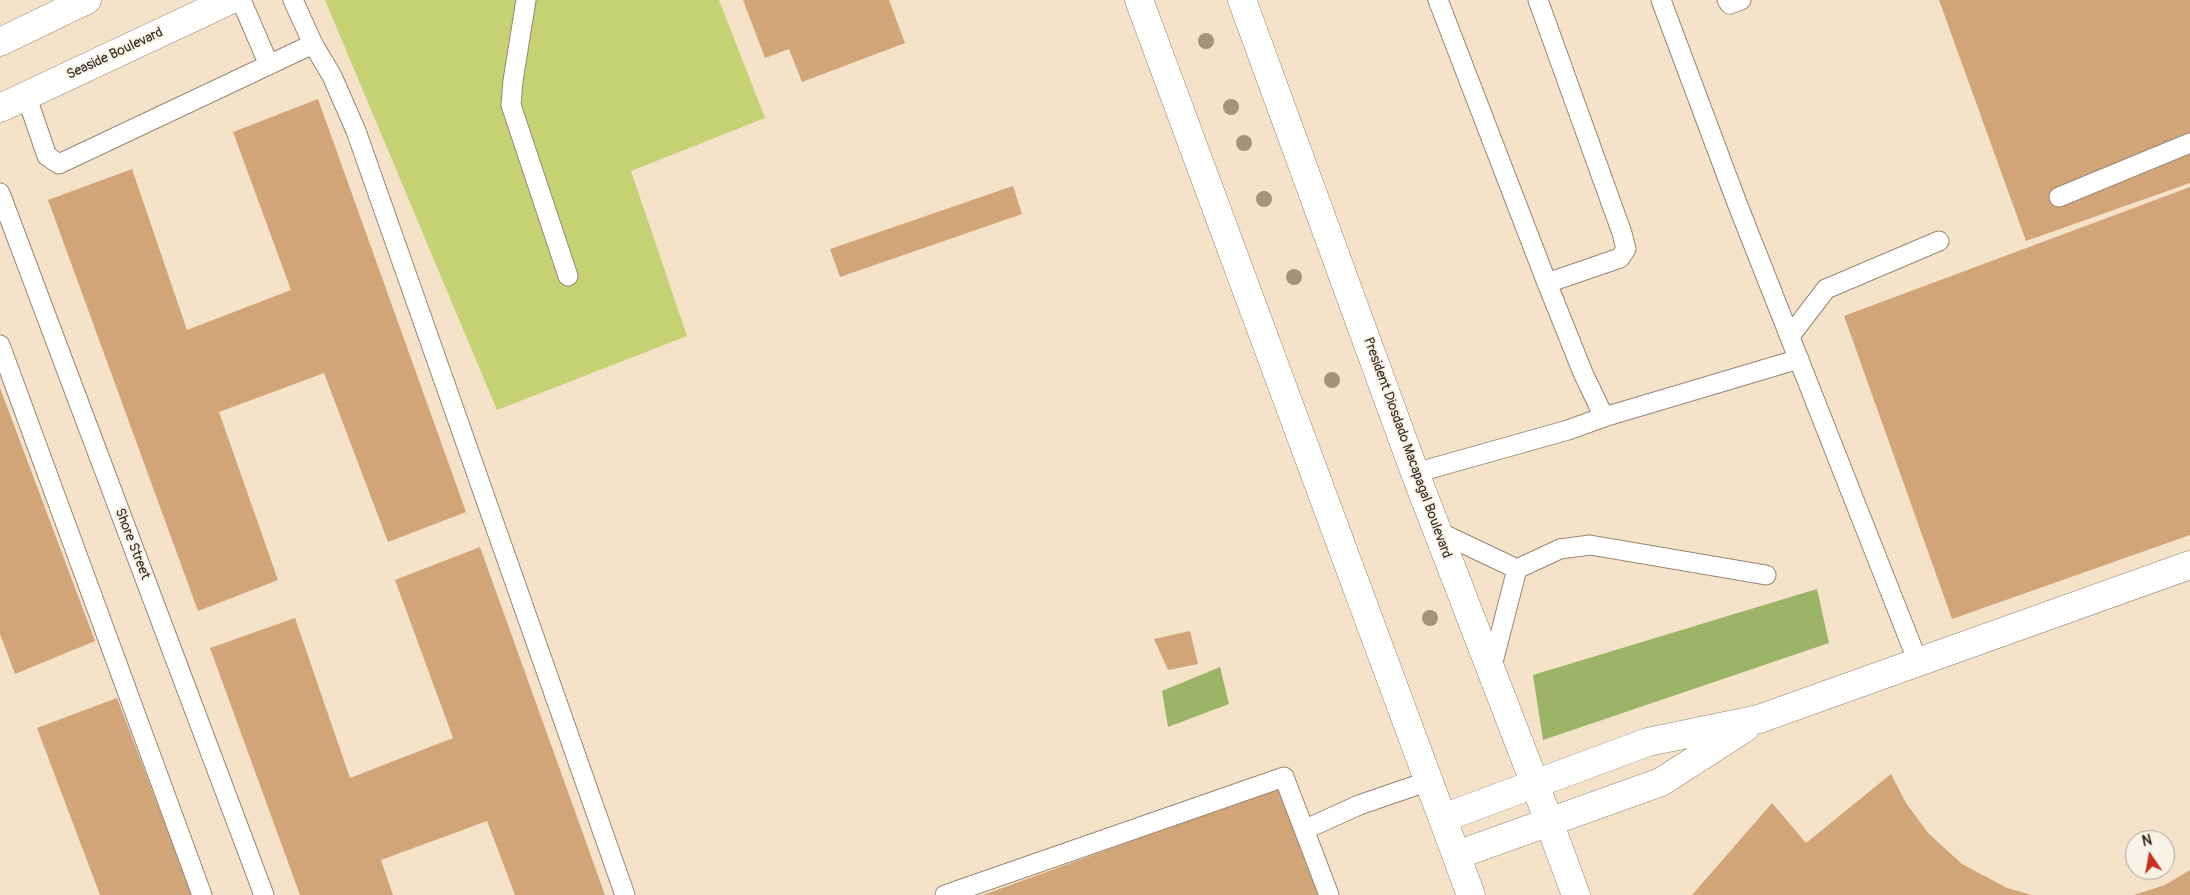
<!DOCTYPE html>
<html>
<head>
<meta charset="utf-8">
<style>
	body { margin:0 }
	#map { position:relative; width:2190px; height:895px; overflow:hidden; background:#f4e2c9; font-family:Pangolin,sans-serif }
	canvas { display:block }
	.north { position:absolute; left:2125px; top:830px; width:50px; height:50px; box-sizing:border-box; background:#f7f3e8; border:1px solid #aca397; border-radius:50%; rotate:348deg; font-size:14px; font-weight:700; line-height:20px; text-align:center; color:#3b2a1e }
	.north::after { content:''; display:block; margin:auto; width:18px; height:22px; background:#c8321e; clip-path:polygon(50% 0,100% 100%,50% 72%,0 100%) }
</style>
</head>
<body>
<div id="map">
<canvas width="2190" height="895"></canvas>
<div class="north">N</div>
</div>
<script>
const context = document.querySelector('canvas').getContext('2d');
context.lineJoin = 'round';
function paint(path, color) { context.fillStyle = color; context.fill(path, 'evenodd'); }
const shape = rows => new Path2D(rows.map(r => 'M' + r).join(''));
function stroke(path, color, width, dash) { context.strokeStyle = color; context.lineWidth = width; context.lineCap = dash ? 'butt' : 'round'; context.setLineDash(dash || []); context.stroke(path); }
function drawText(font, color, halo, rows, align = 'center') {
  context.font = font + ' Pangolin,sans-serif'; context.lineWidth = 4; context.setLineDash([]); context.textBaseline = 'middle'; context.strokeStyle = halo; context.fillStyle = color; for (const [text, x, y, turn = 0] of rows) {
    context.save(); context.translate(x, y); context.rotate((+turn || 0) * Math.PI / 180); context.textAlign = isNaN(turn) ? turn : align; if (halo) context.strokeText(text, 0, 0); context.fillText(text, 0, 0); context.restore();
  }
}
paint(shape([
	[325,0,719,0,765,118,631,171,687,336,497,410]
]), '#c4d274');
paint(shape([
	[1817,589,1829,643,1543,740,1533,675],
	[1220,667,1229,704,1168,727,1162,691]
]), '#9bb466');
paint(shape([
	[743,0,889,0,905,43,802,82,789,49,765,58],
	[1939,0,2190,0,2190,183,2026,241],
	[318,99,466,512,388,542,324,373,219,412,278,580,198,611,48,200,132,169,187,330,291,290,233,132],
	[1013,186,1022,214,840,277,830,249],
	[2190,187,2190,535,1952,619,1844,316],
	[0,388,95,641,15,674,0,634],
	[480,547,605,895,515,895,487,821,381,860,393,895,300,895,210,648,295,618,350,778,453,738,395,580],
	[1190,631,1198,664,1168,670,1154,639],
	[117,698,192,895,100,895,37,728],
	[1891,774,1906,803,1928,833,1962,864,2007,888,2032,895,1692,895,1772,803,1806,843],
	[1288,784,1328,895,983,895],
	[2190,870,2190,895,2134,895,2165,885]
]), '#d2a578');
const service = shape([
	[241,0,269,65],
	[293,0,313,44,332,76,356,131,625,895],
	[526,0,513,81,511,105,568,276],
	[1538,0,1622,233,1626,249,1620,258,1547,283],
	[1661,0,1737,203,1918,662],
	[1727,0,1730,4,1741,0],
	[26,95,47,156,59,164,313,44],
	[0,193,264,895],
	[2059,197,2190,143],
	[1790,336,1826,289,1939,241],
	[0,345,202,895],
	[1604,417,1799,359],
	[1415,473,1568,430,1604,417,1583,373,1547,283,1438,0],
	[1437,531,1517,569],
	[1517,569,1560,549,1590,545,1766,575],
	[1491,670,1517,569],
	[1304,830,1359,805,1429,781],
	[945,895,1284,777,1329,895]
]);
const minor = shape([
	[1443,818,1648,742,1759,719,2190,565],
	[1457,855,1661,782,1745,728]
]);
const tertiary = shape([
	[0,42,87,0],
	[0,108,230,0]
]);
const secondary = shape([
	[1139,0,1471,895],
	[1242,0,1415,473,1535,784,1576,895]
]);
stroke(service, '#988674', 21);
stroke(minor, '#988674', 29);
stroke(tertiary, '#988674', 29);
stroke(secondary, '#988674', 29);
stroke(service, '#fff', 19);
stroke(minor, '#fff', 28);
stroke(tertiary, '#fff', 28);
stroke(secondary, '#fff', 28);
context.fillStyle = '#a19477';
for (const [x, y] of [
	[1206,41],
	[1231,107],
	[1244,143],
	[1264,199],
	[1294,277],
	[1332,380],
	[1430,618]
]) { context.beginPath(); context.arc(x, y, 8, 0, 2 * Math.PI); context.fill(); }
drawText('14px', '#3b2a1e', '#f7f3e8', [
	["Seaside Boulevard",115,54,-25],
	["President Diosdado Macapagal Boulevard",1407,448,70],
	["Shore Street",132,544,69]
]);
</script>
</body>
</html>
